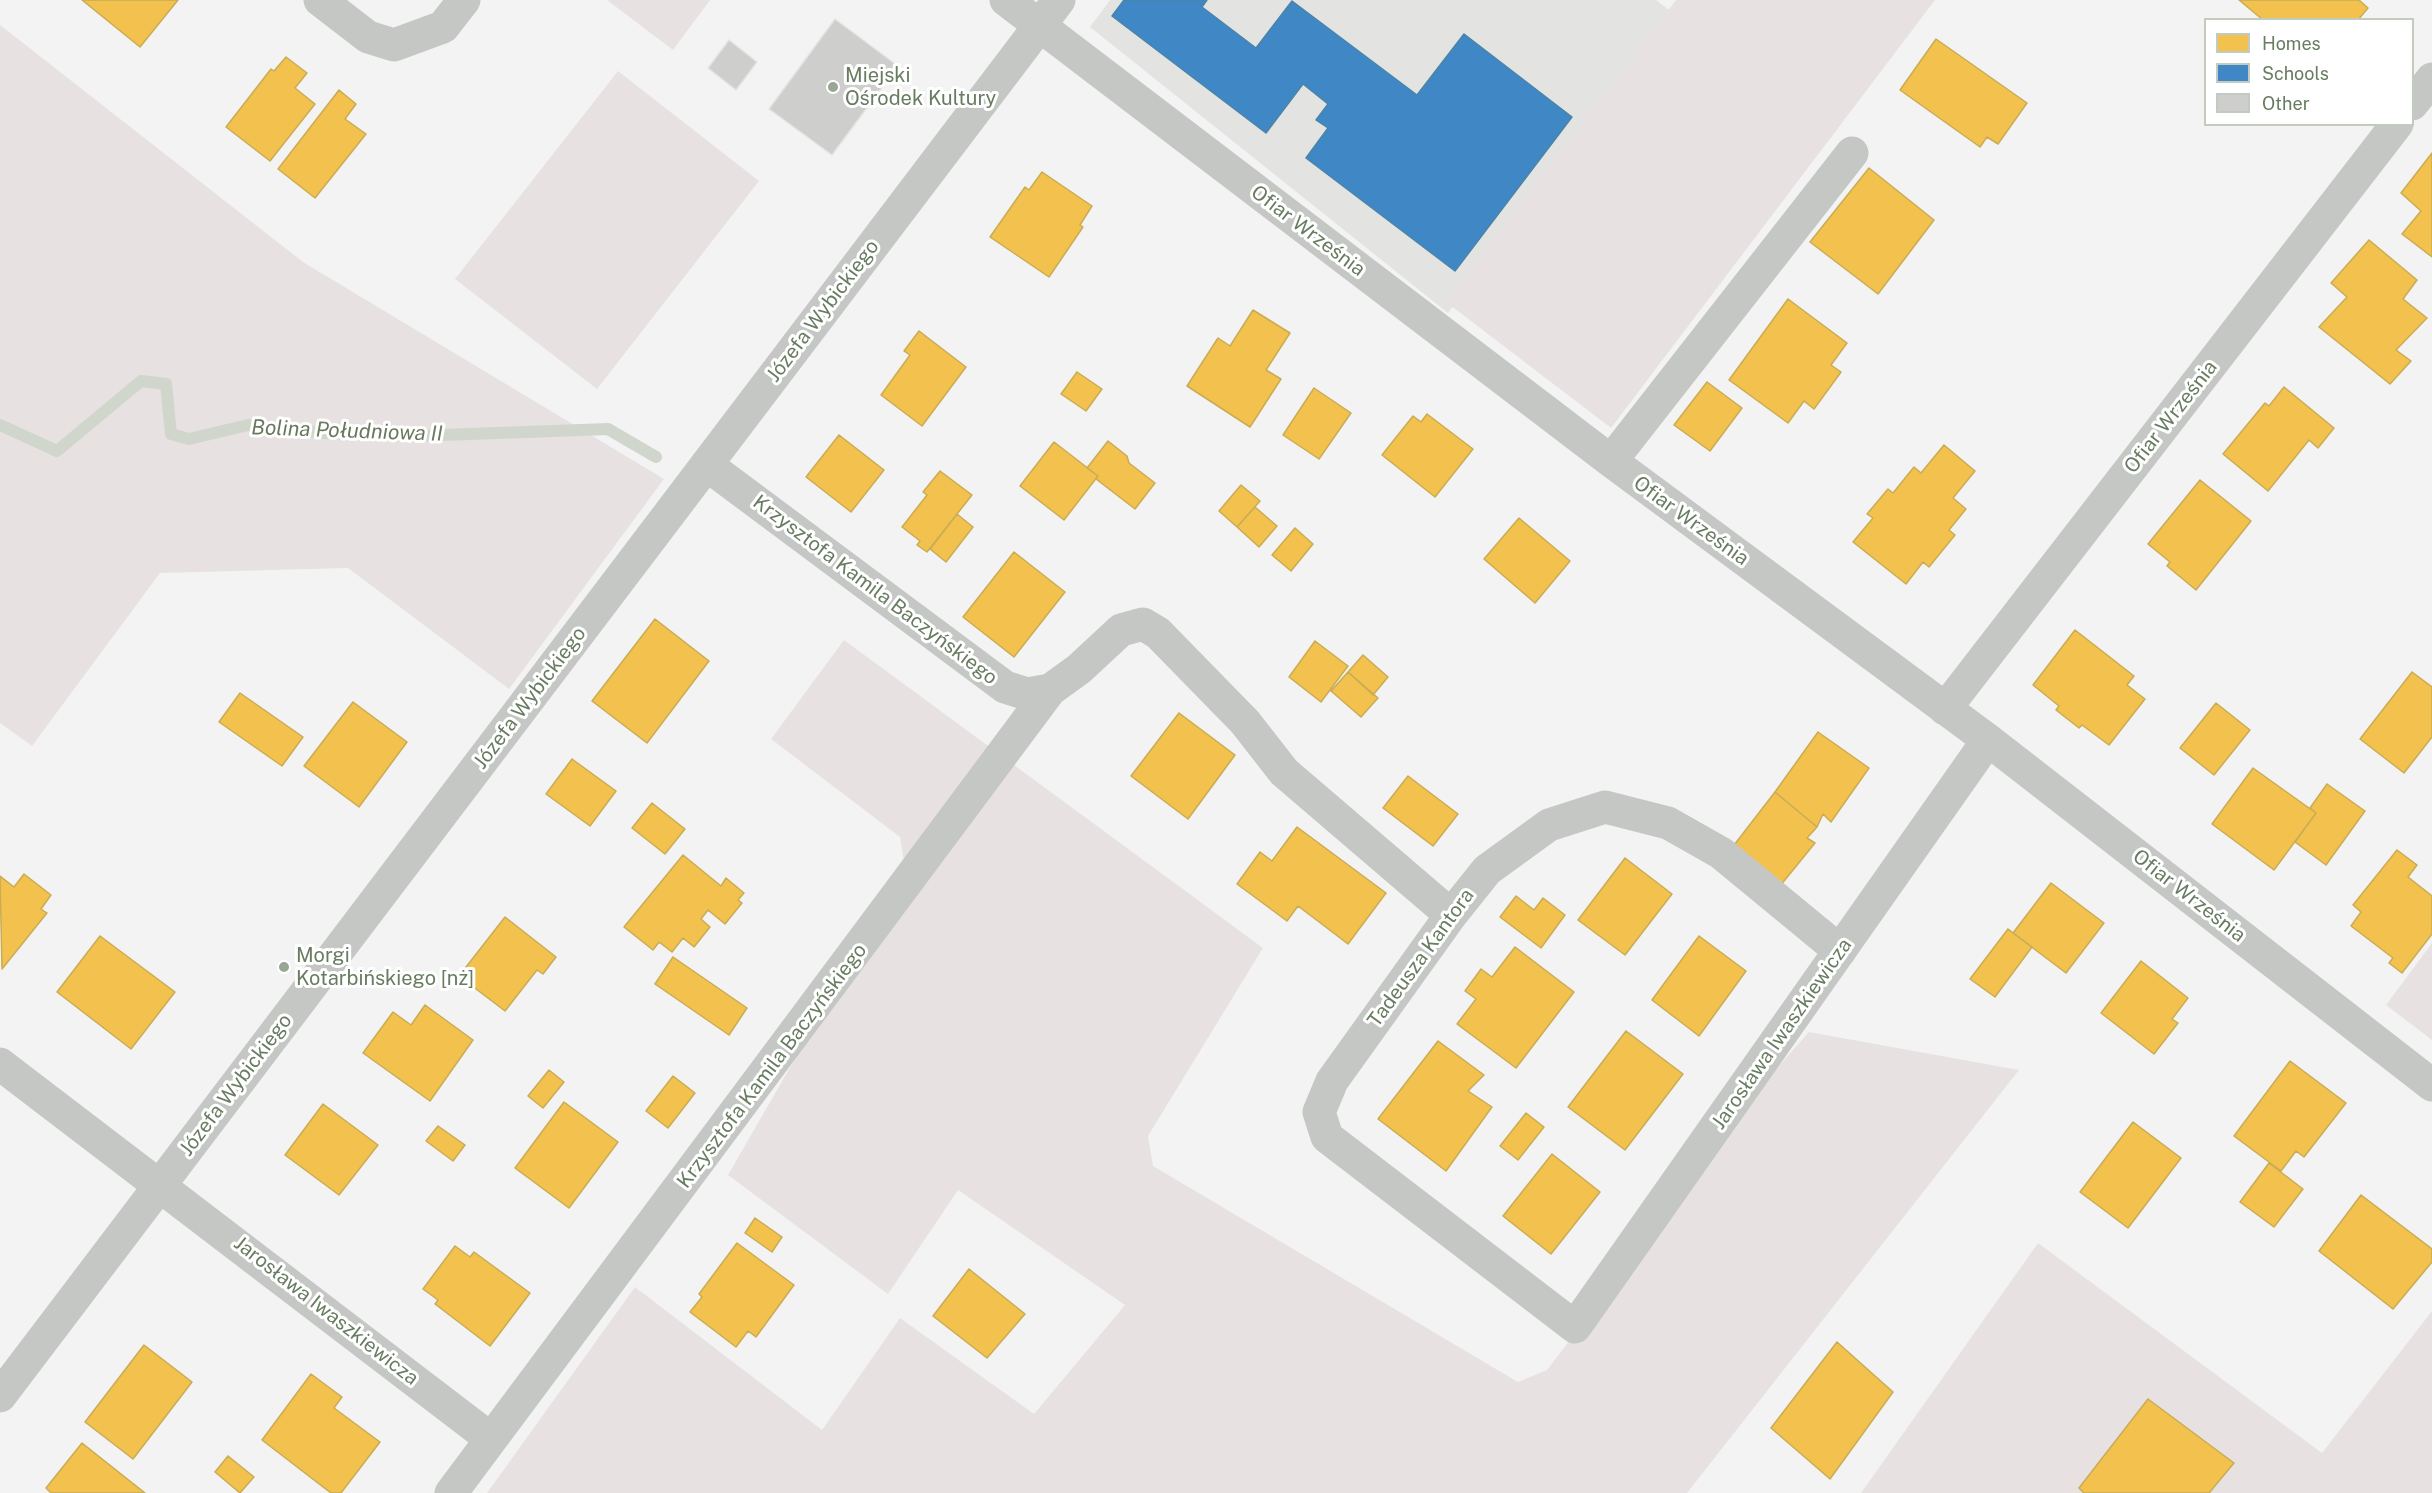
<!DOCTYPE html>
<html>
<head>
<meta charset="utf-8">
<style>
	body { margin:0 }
	#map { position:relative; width:2432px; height:1493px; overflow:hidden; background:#f4f3f4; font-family:"Public Sans",sans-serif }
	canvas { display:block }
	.legend { position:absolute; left:2204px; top:18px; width:210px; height:108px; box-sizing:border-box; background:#fff; border:2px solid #c3cbc0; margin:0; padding:8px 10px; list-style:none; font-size:18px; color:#687c61 }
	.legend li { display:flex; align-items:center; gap:12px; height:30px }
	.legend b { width:30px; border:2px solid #c3cbc0 }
</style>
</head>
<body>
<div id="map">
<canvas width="2432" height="1493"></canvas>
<ul class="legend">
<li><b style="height:16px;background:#f2c14e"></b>Homes</li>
<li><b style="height:16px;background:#3f88c5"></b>Schools</li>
<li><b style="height:16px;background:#cecfcd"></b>Other</li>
</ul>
</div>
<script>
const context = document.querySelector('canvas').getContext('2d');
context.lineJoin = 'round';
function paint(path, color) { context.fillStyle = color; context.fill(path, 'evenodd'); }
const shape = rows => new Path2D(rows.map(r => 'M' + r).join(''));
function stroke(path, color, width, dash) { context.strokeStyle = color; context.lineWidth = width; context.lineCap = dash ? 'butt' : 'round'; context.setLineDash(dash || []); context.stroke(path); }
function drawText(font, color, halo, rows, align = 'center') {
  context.font = font + ' "Public Sans",sans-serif'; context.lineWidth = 6; context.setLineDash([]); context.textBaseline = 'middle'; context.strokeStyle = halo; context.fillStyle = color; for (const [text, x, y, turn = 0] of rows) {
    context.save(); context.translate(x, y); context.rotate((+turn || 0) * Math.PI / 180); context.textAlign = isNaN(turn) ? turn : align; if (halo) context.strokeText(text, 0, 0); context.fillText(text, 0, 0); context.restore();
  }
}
paint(shape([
	[1110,0,1656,0,1673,13,1448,313,1090,27]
]), '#e3e3e2');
paint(shape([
	[607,0,710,0,673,50],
	[1676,0,1935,0,1611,428,1446,302],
	[0,25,303,262,664,479,509,689,348,568,160,573,32,746,0,723],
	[618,71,759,181,597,389,455,279],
	[844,640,1263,948,1148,1136,1153,1166,1518,1382,1547,1370,1776,1069,1809,1032,2019,1070,1687,1493,487,1493,635,1287,822,1430,900,1318,1034,1414,1125,1305,958,1190,888,1294,728,1175,905,868,900,837,771,739],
	[2432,943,2432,1040,2386,1005],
	[2038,1243,2322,1453,2432,1311,2432,1493,1861,1493]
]), '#e7e1e2');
const homes = shape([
	[82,0,178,0,140,47,82,0],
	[2239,0,2359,0,2368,8,2358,20,2263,20,2239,0],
	[1936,39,2027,103,1998,144,1987,137,1980,147,1900,90,1936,39],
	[286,57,307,73,295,88,315,104,270,161,226,127,271,69,274,71,286,57],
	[339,90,356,104,345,119,366,134,315,198,278,169,339,90],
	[2432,153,2432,257,2402,234,2421,211,2401,193,2432,153],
	[1869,168,1934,220,1878,294,1810,242,1869,168],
	[1042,172,1092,206,1080,225,1083,227,1049,277,990,237,1025,187,1029,190,1042,172],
	[2369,240,2417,280,2403,299,2427,318,2396,350,2411,361,2390,384,2319,327,2347,297,2331,283,2369,240],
	[1788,299,1847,343,1831,365,1841,372,1814,409,1804,401,1788,423,1729,380,1788,299],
	[1253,310,1290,333,1266,370,1281,379,1250,427,1187,386,1218,338,1230,346,1253,310],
	[919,331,966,367,922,426,881,395,910,355,904,351,919,331],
	[1077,372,1102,389,1086,411,1061,394,1077,372],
	[1707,382,1742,408,1710,451,1674,425,1707,382],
	[2284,387,2334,428,2318,448,2309,440,2268,491,2223,454,2265,403,2269,406,2284,387],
	[1314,388,1351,413,1319,459,1283,435,1314,388],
	[1427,414,1473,449,1435,497,1382,455,1413,416,1421,422,1427,414],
	[839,435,884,470,851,512,806,477,839,435],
	[1108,441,1127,456,1129,463,1155,483,1135,509,1096,479,1098,476,1087,468,1108,441],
	[1054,442,1098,476,1064,520,1020,486,1054,442],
	[1944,445,1975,471,1953,498,1966,509,1949,530,1955,535,1929,567,1923,562,1906,584,1853,542,1873,518,1867,514,1888,489,1893,493,1914,467,1921,473,1944,445],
	[940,471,972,495,927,552,917,545,920,541,902,527,927,495,923,492,940,471],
	[2200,480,2251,521,2196,590,2167,566,2170,562,2148,544,2200,480],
	[1241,485,1260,501,1237,527,1219,511,1241,485],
	[1255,507,1277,526,1259,547,1237,527,1255,507],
	[957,514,973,527,946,562,930,549,957,514],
	[1519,518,1570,561,1535,603,1484,559,1519,518],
	[1295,528,1313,544,1291,571,1272,555,1295,528],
	[1014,552,1065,592,1014,657,963,617,1014,552],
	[655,619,709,661,647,743,592,701,655,619],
	[2075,630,2134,676,2127,685,2145,699,2109,745,2082,725,2079,728,2056,710,2059,706,2033,685,2075,630],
	[1315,641,1348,666,1321,702,1289,677,1315,641],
	[1363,655,1388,677,1373,695,1348,672,1363,655],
	[1348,672,1378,698,1361,717,1331,691,1348,672],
	[2412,672,2432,687,2432,737,2404,773,2360,739,2412,672],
	[240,693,303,737,282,766,219,722,240,693],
	[353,702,407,742,359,807,304,766,353,702],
	[2216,703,2250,730,2214,775,2180,748,2216,703],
	[1179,713,1235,755,1188,819,1131,776,1179,713],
	[1818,732,1869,768,1831,822,1823,814,1817,827,1775,792,1818,732],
	[572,759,616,791,590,826,546,794,572,759],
	[2253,768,2316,813,2274,870,2212,824,2253,768],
	[1408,776,1458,814,1433,846,1383,808,1408,776],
	[2327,784,2365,811,2326,865,2295,842,2316,813,2310,808,2327,784],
	[1775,792,1817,827,1807,838,1815,843,1780,886,1731,849,1775,792],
	[652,803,685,829,665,854,632,828,652,803],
	[1297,827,1386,893,1348,944,1298,906,1287,921,1237,884,1260,852,1272,861,1297,827],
	[2397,850,2417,865,2408,877,2432,896,2432,934,2402,973,2389,963,2393,958,2351,926,2361,912,2353,905,2397,850],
	[683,855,721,886,726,878,744,893,738,900,742,903,725,924,708,910,701,919,710,927,694,947,683,938,672,952,659,942,653,950,624,927,683,855],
	[1625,858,1672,894,1625,955,1578,920,1625,858],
	[24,874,51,895,41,909,47,913,2,969,0,876,14,887,24,874],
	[2051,883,2104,923,2066,973,2013,933,2051,883],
	[1516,896,1534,910,1543,898,1565,915,1541,948,1500,917,1516,896],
	[505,917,556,957,543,974,537,970,505,1011,459,976,505,917],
	[2008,929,2032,947,1995,997,1970,979,2008,929],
	[100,936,175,992,131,1049,57,992,100,936],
	[1699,936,1746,971,1699,1036,1652,1000,1699,936],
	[1515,947,1574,992,1516,1068,1457,1024,1476,999,1465,991,1481,969,1492,977,1515,947],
	[673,957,747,1008,729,1035,655,984,673,957],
	[2141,961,2188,998,2172,1019,2178,1023,2154,1054,2101,1013,2141,961],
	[425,1005,473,1040,430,1101,363,1053,393,1012,411,1025,425,1005],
	[1626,1031,1683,1074,1625,1150,1568,1107,1626,1031],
	[1438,1041,1484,1075,1468,1091,1492,1107,1446,1171,1378,1119,1438,1041],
	[2290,1061,2346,1103,2304,1157,2296,1151,2281,1171,2234,1136,2290,1061],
	[549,1070,564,1082,543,1108,528,1096,549,1070],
	[673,1076,695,1093,668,1128,646,1111,673,1076],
	[564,1102,618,1142,569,1208,515,1168,564,1102],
	[323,1104,378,1145,339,1195,285,1155,323,1104],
	[1526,1113,1544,1127,1518,1160,1500,1146,1526,1113],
	[2133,1122,2181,1158,2128,1228,2080,1192,2133,1122],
	[438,1126,465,1145,453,1161,426,1141,438,1126],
	[1552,1154,1600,1192,1551,1254,1503,1216,1552,1154],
	[2269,1163,2303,1189,2274,1227,2240,1202,2269,1163],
	[2361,1195,2432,1249,2432,1262,2393,1309,2319,1251,2361,1195],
	[755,1218,782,1237,772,1252,745,1233,755,1218],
	[737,1243,794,1285,756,1337,748,1331,736,1347,690,1312,702,1297,699,1294,737,1243],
	[455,1246,470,1257,474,1252,530,1293,490,1346,435,1304,438,1300,423,1289,455,1246],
	[969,1269,1025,1314,987,1358,933,1316,969,1269],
	[1837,1342,1893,1392,1830,1479,1771,1428,1837,1342],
	[144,1345,192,1382,133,1459,85,1422,144,1345],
	[311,1374,342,1397,334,1408,380,1442,341,1493,331,1493,262,1440,311,1374],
	[2148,1399,2234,1463,2209,1493,2084,1493,2079,1488,2148,1399],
	[82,1443,145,1493,51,1493,46,1488,82,1443],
	[228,1456,254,1477,240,1493,215,1472,228,1456]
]);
paint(homes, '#f2c14e');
stroke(homes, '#c9ac54', 1.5);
const schools = shape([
	[1124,0,1207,0,1202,7,1256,48,1292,1,1417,95,1464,34,1572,117,1455,271,1306,158,1328,128,1316,120,1328,104,1303,84,1266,133,1112,16,1124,0]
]);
paint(schools, '#3f88c5');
stroke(schools, '#4b84a7', 1.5);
stroke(shape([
	[0,425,57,451,141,381,166,384,171,434,189,439,248,425,325,433,416,436,608,429,656,457]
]), '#d1d6cd', 12);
const building = shape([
	[835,19,898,66,832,155,769,109,835,19],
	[729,40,757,62,736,90,708,68,729,40]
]);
paint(building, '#cecfcd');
stroke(building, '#e4e3e4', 1.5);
stroke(shape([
	[320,0,368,37,394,45,443,27,464,0],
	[1006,0,1611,461,1988,740,2432,1085],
	[2412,104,2432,79],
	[1611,461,1852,153],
	[707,465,1005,687,1027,694,1050,690,1079,669,1121,630,1143,624,1158,633,1245,722,1284,772,1451,915],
	[1945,709,2397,124],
	[1840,951,1721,853,1668,823,1605,807,1549,825,1487,870,1451,915,1332,1081,1319,1112,1327,1137,1575,1327,1988,740],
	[0,1064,491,1439],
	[0,1396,1059,0],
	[451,1493,1050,690]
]), '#c5c7c5', 33);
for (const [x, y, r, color] of [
	[833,87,6,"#99a694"],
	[284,967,6,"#99a694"]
]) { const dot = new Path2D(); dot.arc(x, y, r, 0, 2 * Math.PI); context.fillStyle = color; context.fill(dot); stroke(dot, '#fff', 2); }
drawText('20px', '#687c61', '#fff', [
	["Miejski",845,76],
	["Ośrodek Kultury",845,99],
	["Morgi",296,956],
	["Kotarbińskiego [nż]",296,979]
], 'left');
drawText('20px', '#687c61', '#fff', [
	["Ofiar Września",1308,231,37],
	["Józefa Wybickiego",823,311,-53],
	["Ofiar Września",2171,417,-52],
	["Ofiar Września",1691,521,36],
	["Krzysztofa Kamila Baczyńskiego",875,590,37],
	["Józefa Wybickiego",530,698,-53],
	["Ofiar Września",2189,896,38],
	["Tadeusza Kantora",1421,958,-54],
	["Jarosława Iwaszkiewicza",1782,1034,-55],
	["Krzysztofa Kamila Baczyńskiego",772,1066,-53],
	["Józefa Wybickiego",236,1085,-53],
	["Jarosława Iwaszkiewicza",326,1311,38]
]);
drawText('italic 21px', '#69785c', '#fff', [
	["Bolina Południowa II",347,431,2]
]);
</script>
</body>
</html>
